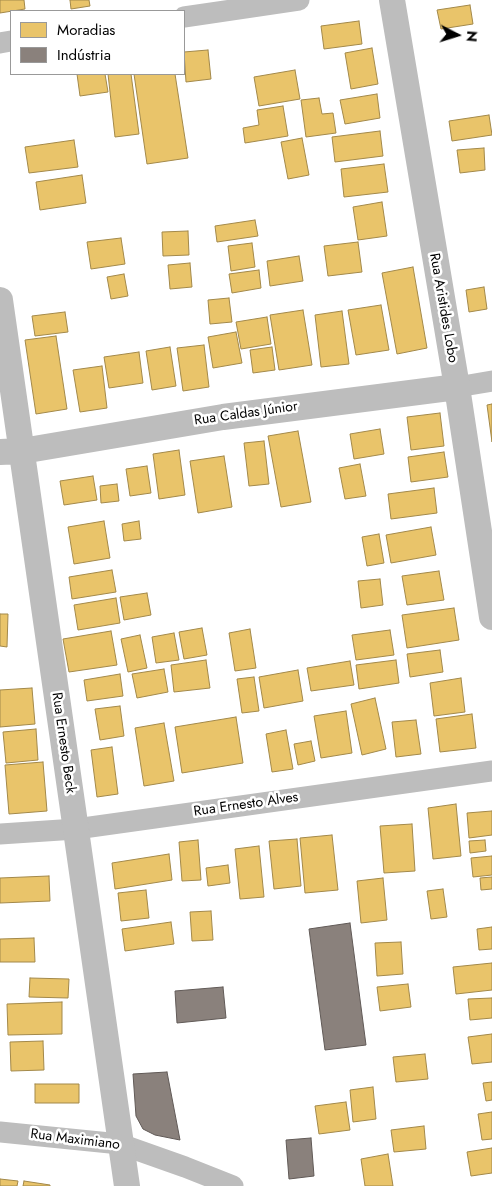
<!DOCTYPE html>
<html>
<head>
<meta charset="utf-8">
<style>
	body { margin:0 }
	#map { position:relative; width:492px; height:1186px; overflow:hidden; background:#fff; font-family:Jost,sans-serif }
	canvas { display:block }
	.legend { position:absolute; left:10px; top:10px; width:175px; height:65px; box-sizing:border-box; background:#fff; border:1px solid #999; margin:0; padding:6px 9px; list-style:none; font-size:15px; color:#000 }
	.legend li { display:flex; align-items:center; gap:10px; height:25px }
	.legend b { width:25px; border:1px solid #999 }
	.north { position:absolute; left:432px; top:10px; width:50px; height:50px; -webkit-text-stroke:4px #fff; paint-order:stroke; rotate:95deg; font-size:14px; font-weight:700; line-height:20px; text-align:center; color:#000 }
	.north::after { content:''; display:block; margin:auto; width:18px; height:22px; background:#000; clip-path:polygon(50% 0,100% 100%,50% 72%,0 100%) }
</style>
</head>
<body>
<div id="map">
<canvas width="492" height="1186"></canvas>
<ul class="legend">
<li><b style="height:14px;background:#e9c46a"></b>Moradias</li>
<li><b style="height:14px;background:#8a817c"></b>Indústria</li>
</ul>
<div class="north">N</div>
</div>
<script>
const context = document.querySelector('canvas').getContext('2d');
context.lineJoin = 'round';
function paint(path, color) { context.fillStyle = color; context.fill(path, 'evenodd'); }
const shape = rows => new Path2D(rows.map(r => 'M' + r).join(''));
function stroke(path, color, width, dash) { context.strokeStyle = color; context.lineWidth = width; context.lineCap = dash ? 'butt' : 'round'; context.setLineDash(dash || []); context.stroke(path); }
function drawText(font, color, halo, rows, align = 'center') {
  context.font = font + ' Jost,sans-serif'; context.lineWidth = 5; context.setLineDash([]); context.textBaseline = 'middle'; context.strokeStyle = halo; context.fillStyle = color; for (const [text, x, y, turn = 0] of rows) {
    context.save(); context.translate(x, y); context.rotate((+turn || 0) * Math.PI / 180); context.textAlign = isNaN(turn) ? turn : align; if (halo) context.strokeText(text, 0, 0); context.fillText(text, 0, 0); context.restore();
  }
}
const homes = shape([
	[0,0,24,0,25,9,0,13,0,0],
	[70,0,89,0,90,6,71,9,70,0],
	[470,5,473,24,441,29,437,10,470,5],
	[359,21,362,44,324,49,321,26,359,21],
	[372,48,378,84,351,89,345,53,372,48],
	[208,50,211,79,186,82,184,52,208,50],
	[295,70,300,99,259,106,254,77,295,70],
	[77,74,105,74,108,92,80,96,77,74],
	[108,74,131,74,139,134,115,137,108,74],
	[134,74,175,74,188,158,147,164,134,74],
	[377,94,380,118,345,124,340,100,377,94],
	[319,98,322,114,333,113,336,133,306,137,301,100,319,98],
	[283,106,288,136,245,143,243,128,259,125,257,110,283,106],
	[489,115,492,135,452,141,449,121,489,115],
	[380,131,383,156,335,162,332,137,380,131],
	[302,138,309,175,288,179,281,142,302,138],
	[74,140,78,167,29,173,25,147,74,140],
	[484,148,485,170,460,173,457,150,484,148],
	[384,164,388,192,344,197,341,169,384,164],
	[82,175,86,203,40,210,36,182,82,175],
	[382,202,387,236,358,240,353,207,382,202],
	[255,220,258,236,217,242,215,226,255,220],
	[188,231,189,255,163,256,162,232,188,231],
	[121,238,125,264,91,269,87,242,121,238],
	[358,242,362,272,328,276,324,246,358,242],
	[252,243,255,267,231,271,228,246,252,243],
	[299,256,303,281,270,286,267,261,299,256],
	[190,263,192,287,170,289,168,265,190,263],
	[413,267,427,348,397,354,382,273,413,267],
	[259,270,261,288,232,293,229,274,259,270],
	[124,274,128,296,111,299,107,277,124,274],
	[484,287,487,309,469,312,466,290,484,287],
	[229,298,232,322,210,324,208,300,229,298],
	[381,305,389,350,356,355,348,310,381,305],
	[303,310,312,365,279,370,270,315,303,310],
	[342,311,349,364,321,367,315,315,342,311],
	[65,312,68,332,35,336,32,316,65,312],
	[267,317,271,344,241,349,236,322,267,317],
	[236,332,242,363,213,368,208,337,236,332],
	[56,336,67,409,36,414,25,340,56,336],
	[204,345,209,387,183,391,177,348,204,345],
	[170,347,176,386,152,390,146,351,170,347],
	[272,347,275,370,253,373,250,350,272,347],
	[139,352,143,383,109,388,104,357,139,352],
	[102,366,107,408,80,412,73,370,102,366],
	[492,404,492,442,487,405,492,404],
	[440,413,444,446,411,450,407,417,440,413],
	[380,429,384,454,354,459,350,434,380,429],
	[298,431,311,502,281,507,268,436,298,431],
	[264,441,269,484,249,486,244,443,264,441],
	[179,450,185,495,159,499,153,454,179,450],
	[444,452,448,477,411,482,408,457,444,452],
	[224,456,232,507,198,513,190,461,224,456],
	[360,464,366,496,345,499,339,468,360,464],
	[147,466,151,493,130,496,126,469,147,466],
	[93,476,97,500,64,505,60,481,93,476],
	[117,484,119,501,101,503,100,486,117,484],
	[434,488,437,513,391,519,388,494,434,488],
	[104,521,110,558,74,564,68,527,104,521],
	[139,521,141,539,124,541,122,524,139,521],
	[431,527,436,555,391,563,386,535,431,527],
	[379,534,384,563,367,566,362,537,379,534],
	[112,570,116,592,72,599,69,577,112,570],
	[439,571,444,600,407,605,402,576,439,571],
	[380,579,383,605,361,608,358,581,380,579],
	[147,593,151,615,124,620,120,597,147,593],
	[116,598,120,623,78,630,74,605,116,598],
	[454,608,459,640,407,648,402,615,454,608],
	[0,614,8,614,7,647,0,646,0,614],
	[202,628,207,655,184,659,179,632,202,628],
	[250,629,256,668,235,671,229,633,250,629],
	[390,630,394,655,356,660,352,635,390,630],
	[111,631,117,665,69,672,63,639,111,631],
	[174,633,179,660,156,663,152,637,174,633],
	[140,635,147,668,128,672,121,639,140,635],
	[440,650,443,672,410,677,407,654,440,650],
	[206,660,210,688,174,692,171,665,206,660],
	[396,660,399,683,359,689,356,665,396,660],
	[350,661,354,685,311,691,307,668,350,661],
	[164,669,168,692,137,698,132,674,164,669],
	[298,670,303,701,264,708,259,677,298,670],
	[120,674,123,696,87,701,84,680,120,674],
	[254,677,259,711,242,713,237,679,254,677],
	[461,678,465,712,434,716,430,683,461,678],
	[32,688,35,724,0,727,0,690,32,688],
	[375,698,386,749,362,755,351,704,375,698],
	[120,706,124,736,100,740,95,709,120,706],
	[346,711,352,753,321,758,314,716,346,711],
	[472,714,476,748,440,752,436,719,472,714],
	[236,717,243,763,182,773,175,727,236,717],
	[416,720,421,754,396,757,392,722,416,720],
	[164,723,174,781,144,786,135,728,164,723],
	[36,729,38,760,6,763,3,732,36,729],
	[286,730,293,769,272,772,266,734,286,730],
	[311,741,315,761,298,765,294,744,311,741],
	[112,747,118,794,97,797,91,750,112,747],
	[43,762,47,811,9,814,5,765,43,762],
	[456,804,461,856,433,859,428,808,456,804],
	[492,811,492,835,469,838,467,813,492,811],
	[412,824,415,871,384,873,380,826,412,824],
	[332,835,338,890,305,893,300,838,332,835],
	[297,839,301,886,274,889,269,841,297,839],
	[198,840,201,880,182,881,179,842,198,840],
	[485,840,486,851,470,853,469,841,485,840],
	[259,846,264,897,240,899,235,849,259,846],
	[169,854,172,880,115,889,112,863,169,854],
	[492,856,492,875,473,877,471,858,492,856],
	[228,865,230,883,208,886,206,868,228,865],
	[49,876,50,901,0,903,0,878,49,876],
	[492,877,492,889,481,890,480,878,492,877],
	[383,878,387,920,361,923,357,881,383,878],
	[443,889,447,917,431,919,427,891,443,889],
	[146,890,149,918,121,921,118,893,146,890],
	[211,911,213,940,192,941,190,912,211,911],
	[171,922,174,944,125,951,122,929,171,922],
	[492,927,492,949,479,950,477,929,492,927],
	[34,938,35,962,0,962,0,939,34,938],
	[401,942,403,974,377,976,375,943,401,942],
	[492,963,492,990,456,994,453,967,492,963],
	[30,978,69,979,68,998,29,997,30,978],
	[408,984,411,1007,380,1011,377,987,408,984],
	[492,998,492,1018,470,1020,468,999,492,998],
	[62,1002,62,1034,8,1035,7,1004,62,1002],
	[492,1034,492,1062,472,1064,468,1037,492,1034],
	[43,1041,44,1070,11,1071,10,1042,43,1041],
	[425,1054,428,1079,396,1082,393,1057,425,1054],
	[492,1082,492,1100,486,1101,483,1083,492,1082],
	[35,1084,79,1084,79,1103,35,1103,35,1084],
	[373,1087,376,1119,353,1122,350,1090,373,1087],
	[346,1102,350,1130,319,1134,315,1106,346,1102],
	[492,1112,492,1139,482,1140,478,1114,492,1112],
	[424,1126,426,1149,394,1152,391,1130,424,1126],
	[492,1148,492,1173,471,1176,467,1152,492,1148],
	[388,1154,393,1186,365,1186,361,1159,388,1154],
	[0,1179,18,1181,17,1186,0,1186,0,1179],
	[24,1181,50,1185,50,1186,23,1186,24,1181]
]);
paint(homes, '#e9c46a');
stroke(homes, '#a3894a', 1);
const industry = shape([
	[350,923,366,1045,325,1050,309,929,350,923],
	[223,987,226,1018,177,1023,175,991,223,987],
	[167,1072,180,1140,155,1135,143,1129,136,1116,133,1074,167,1072],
	[311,1138,314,1176,289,1179,286,1140,311,1138]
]);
paint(industry, '#8a817c');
stroke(industry, '#615a57', 1);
stroke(shape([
	[184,17,299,0],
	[0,43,11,41],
	[457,387,492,381],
	[0,834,76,829,492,771],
	[0,1132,120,1144,185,1167,233,1186]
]), '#bdbdbd', 21);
stroke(shape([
	[392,0,457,387,492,617],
	[0,300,127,1186],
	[0,452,22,451,223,417,457,387]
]), '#bdbdbd', 26);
drawText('14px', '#000', '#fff', [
	["Rua Aristides Lobo",443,308,80],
	["Rua Caldas Júnior",246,414,-8],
	["Rua Ernesto Beck",63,743,82],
	["Rua Ernesto Alves",246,805,-8],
	["Rua Maximiano",75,1140,7]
]);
</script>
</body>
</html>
